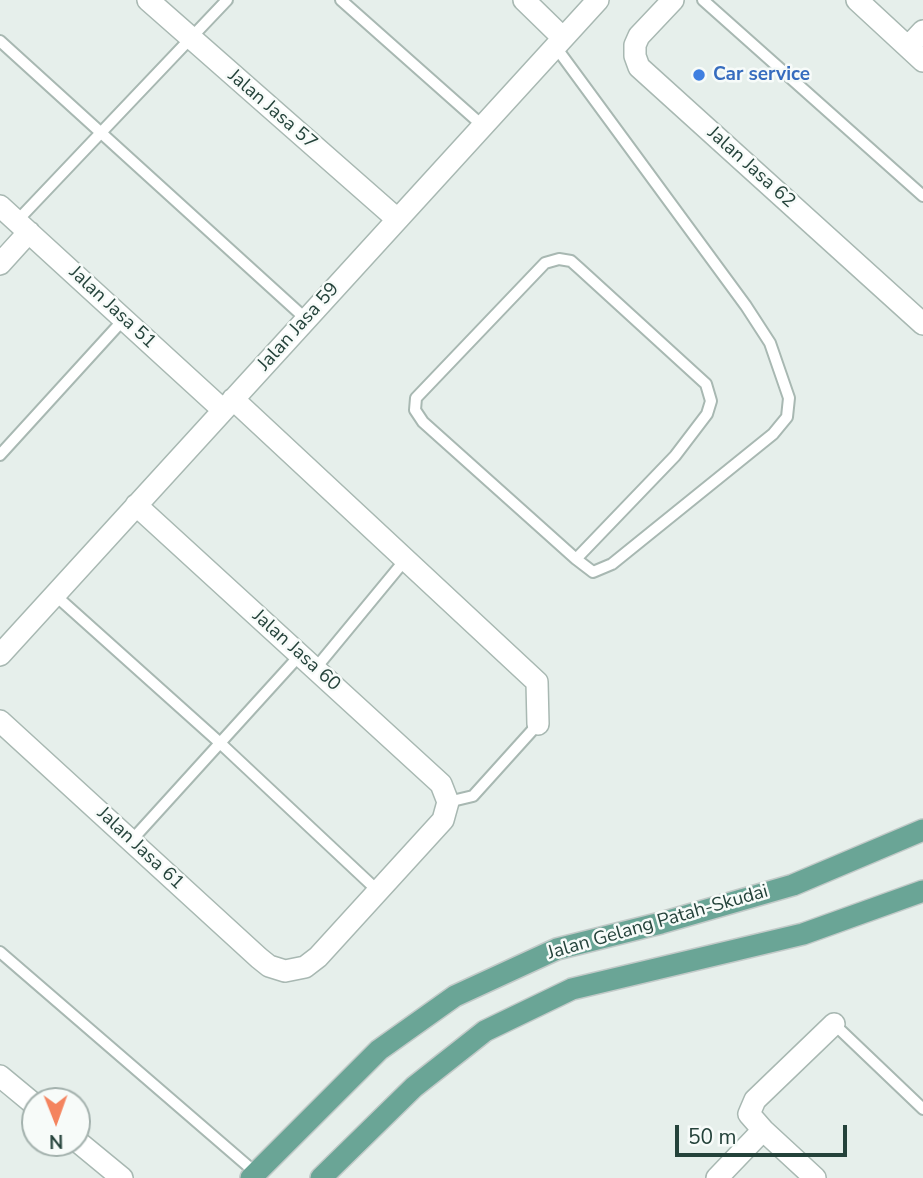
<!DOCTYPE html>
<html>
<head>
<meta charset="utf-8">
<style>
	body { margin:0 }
	#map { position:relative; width:923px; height:1178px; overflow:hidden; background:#e6efeb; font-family:"Nunito Sans",sans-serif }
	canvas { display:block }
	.north { position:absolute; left:21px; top:1087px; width:70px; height:70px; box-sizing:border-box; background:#f7fbf9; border:2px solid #a3b1ad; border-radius:50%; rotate:179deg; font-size:19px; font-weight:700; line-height:28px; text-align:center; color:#24423a }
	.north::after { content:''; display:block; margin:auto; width:24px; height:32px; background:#f4845f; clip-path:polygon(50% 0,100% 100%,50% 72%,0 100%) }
	.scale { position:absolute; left:675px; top:1125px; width:172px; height:32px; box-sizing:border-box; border:4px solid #24423a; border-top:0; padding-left:9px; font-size:21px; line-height:24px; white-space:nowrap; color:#24423a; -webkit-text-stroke:5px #f7fbf9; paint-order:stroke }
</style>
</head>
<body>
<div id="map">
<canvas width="923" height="1178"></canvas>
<div class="north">N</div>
<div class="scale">50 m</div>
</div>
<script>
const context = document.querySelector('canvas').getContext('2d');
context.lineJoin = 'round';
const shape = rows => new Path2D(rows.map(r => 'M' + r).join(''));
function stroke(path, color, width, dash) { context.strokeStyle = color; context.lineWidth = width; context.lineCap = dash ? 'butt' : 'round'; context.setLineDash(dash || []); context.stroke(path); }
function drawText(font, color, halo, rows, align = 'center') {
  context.font = font + ' "Nunito Sans",sans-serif'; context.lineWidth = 5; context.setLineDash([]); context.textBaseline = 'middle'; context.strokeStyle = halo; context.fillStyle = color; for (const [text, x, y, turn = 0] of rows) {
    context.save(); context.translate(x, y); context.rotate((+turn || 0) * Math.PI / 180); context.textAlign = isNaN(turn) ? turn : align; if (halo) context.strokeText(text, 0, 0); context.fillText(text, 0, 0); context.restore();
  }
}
const service = shape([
	[341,0,483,126],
	[703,0,923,196],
	[0,41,306,319],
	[555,46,746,306,770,343,789,398,787,417,773,434,612,564,593,572,576,559,423,422,415,410,416,398,545,263,559,259,571,261,580,269,706,384,711,401,707,414,675,456,576,559],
	[17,221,227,0],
	[0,455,124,319],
	[55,595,219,742,378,891],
	[315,669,405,560],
	[448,802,473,796,538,724],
	[131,841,300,655],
	[0,952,256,1173],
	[834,1024,923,1109]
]);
const minor = shape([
	[148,0,397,219],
	[524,0,563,38],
	[673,0,639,36,635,45,635,56,639,67,923,324],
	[857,0,923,61],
	[908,47,923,31],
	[0,206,223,410],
	[0,264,29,232],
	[233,399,537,682,538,724],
	[0,655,598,0],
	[0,721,259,958,269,966,285,971,305,967,318,957,443,820,448,802,441,784,136,505],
	[0,1076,35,1105],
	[77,1141,122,1178],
	[717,1178,763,1130],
	[815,1178,763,1130,749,1114,755,1100,834,1024]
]);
const primary = shape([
	[251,1178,379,1050,455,996,557,949,661,923,793,885,923,830],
	[321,1178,414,1087,485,1031,572,989,803,934,923,891]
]);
stroke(service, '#a8b8b2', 14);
stroke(minor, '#a8b8b2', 24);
stroke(primary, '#c2cac8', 24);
stroke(service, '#fff', 10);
stroke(minor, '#fff', 21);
stroke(primary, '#6aa596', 21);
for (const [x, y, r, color] of [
	[699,75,7,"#3f7fe0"]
]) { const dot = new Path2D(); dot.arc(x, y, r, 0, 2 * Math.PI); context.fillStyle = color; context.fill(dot); stroke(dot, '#f7fbf9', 2.5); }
drawText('bold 19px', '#366cbe', '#f7fbf9', [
	["Car service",713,75]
], 'left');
drawText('19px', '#24423a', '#f7fbf9', [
	["Jalan Jasa 57",272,110,41],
	["Jalan Jasa 62",751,168,42],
	["Jalan Jasa 51",112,308,43],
	["Jalan Jasa 59",299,327,-48],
	["Jalan Jasa 60",296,651,42],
	["Jalan Jasa 61",140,849,43],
	["Jalan Gelang Patah-Skudai",658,923,-16]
]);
</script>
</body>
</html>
